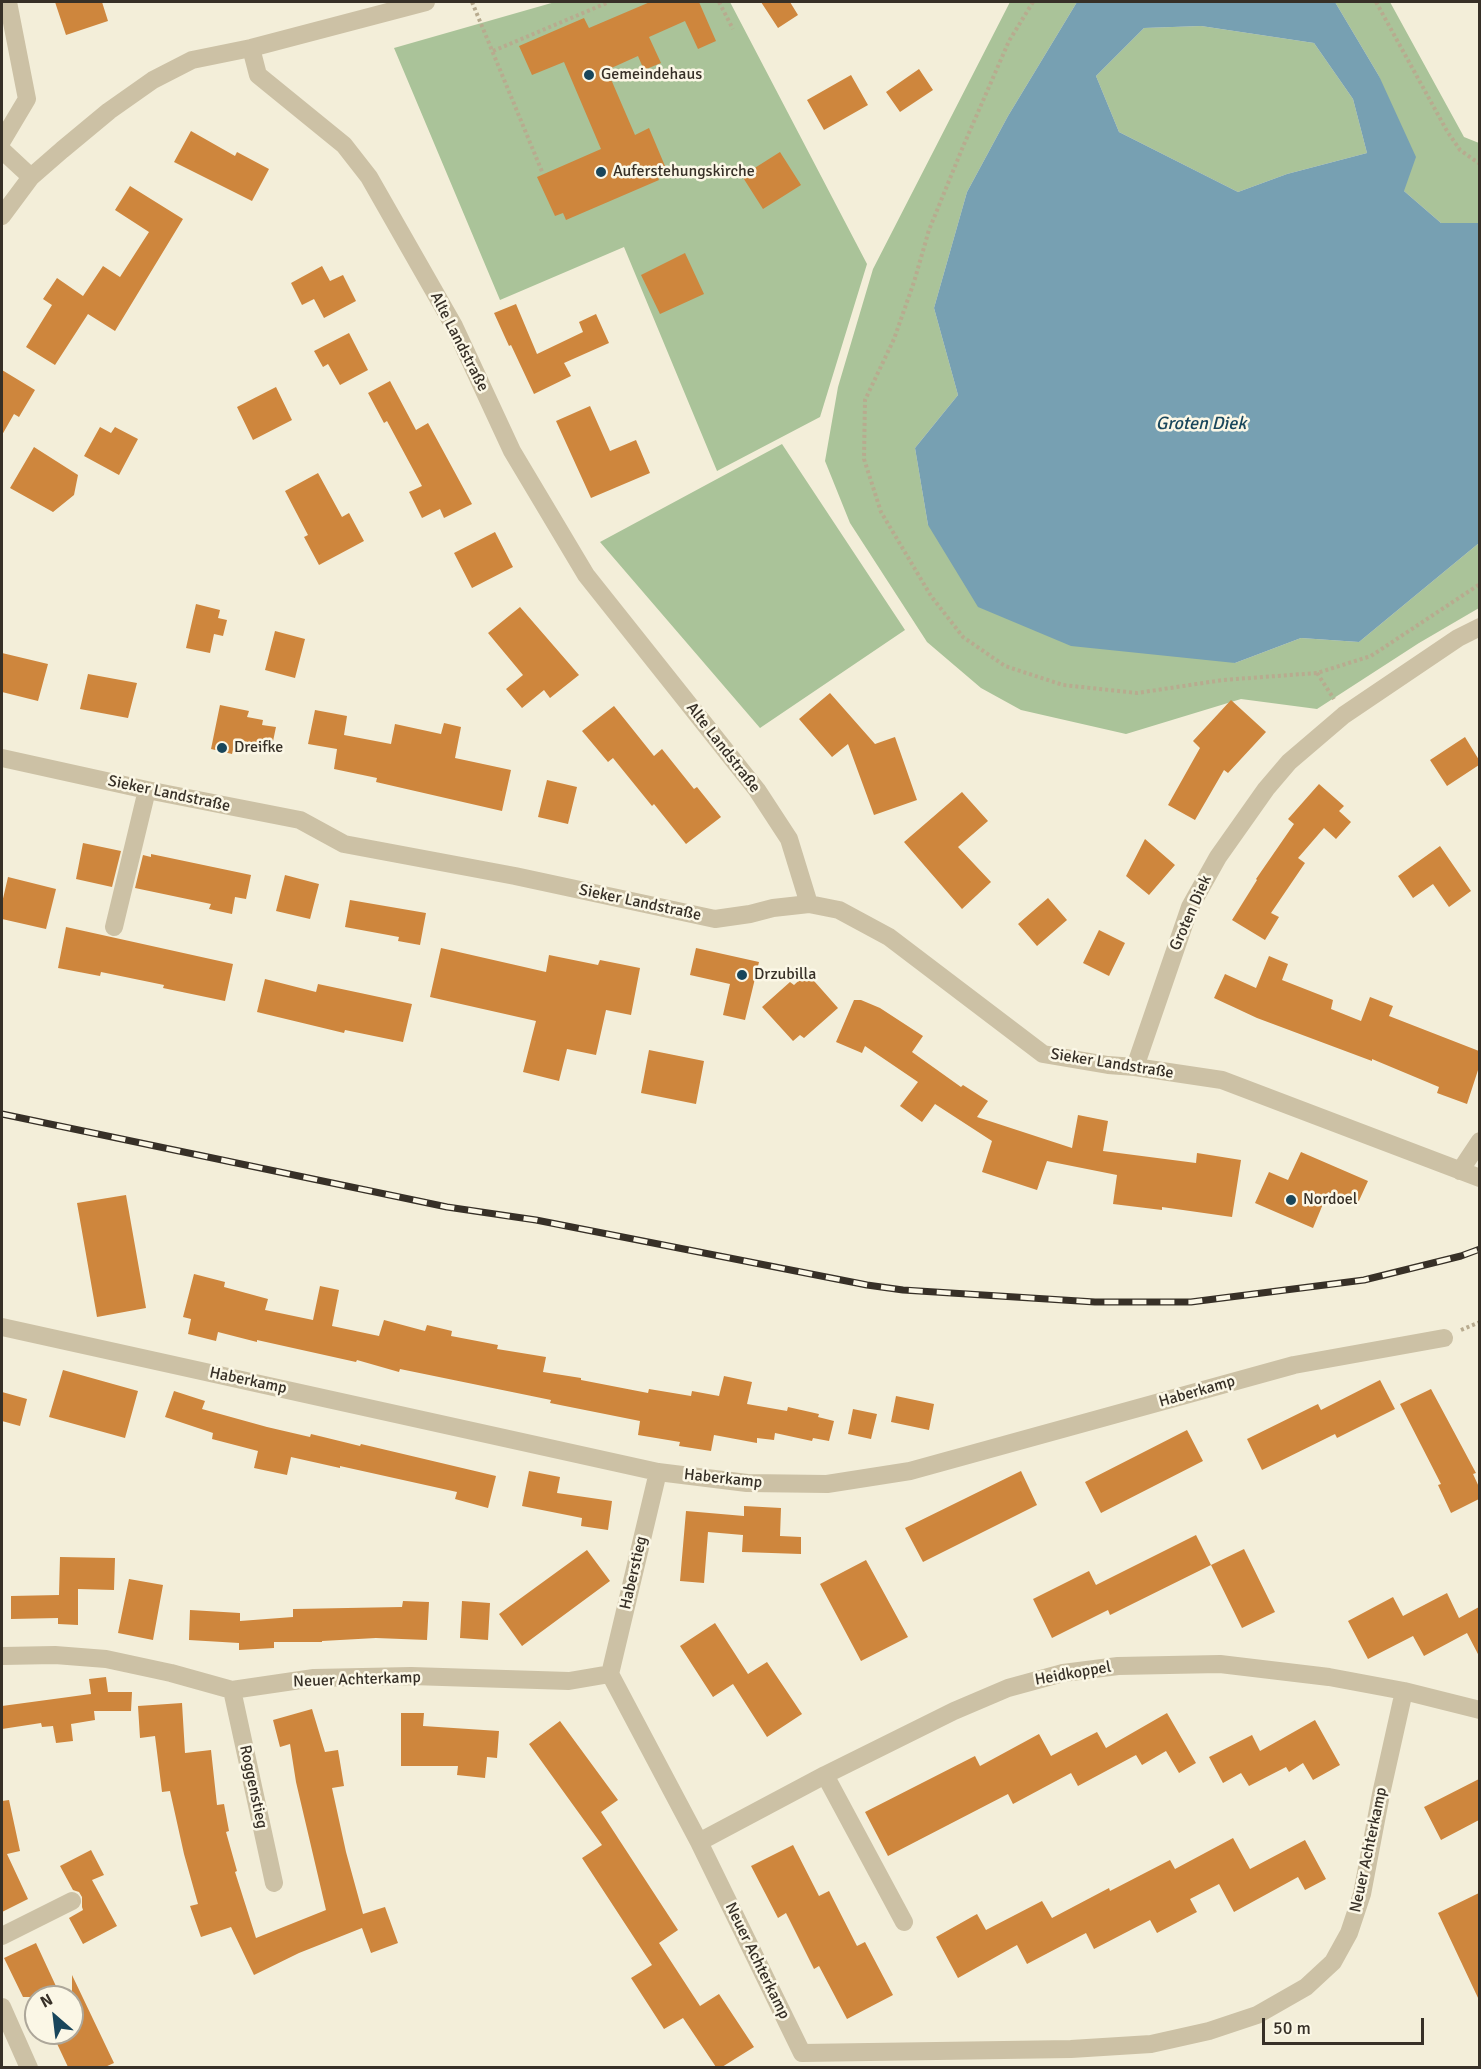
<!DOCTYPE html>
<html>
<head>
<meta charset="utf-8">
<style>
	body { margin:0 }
	#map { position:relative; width:1481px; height:2069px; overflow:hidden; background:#f3eed9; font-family:Signika,sans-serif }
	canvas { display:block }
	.frame { position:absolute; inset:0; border:3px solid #373027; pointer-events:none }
	.north { position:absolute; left:24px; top:1985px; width:60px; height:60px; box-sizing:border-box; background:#fbf7e6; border:2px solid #ada79a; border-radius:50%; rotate:332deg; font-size:16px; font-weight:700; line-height:24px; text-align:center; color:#373027 }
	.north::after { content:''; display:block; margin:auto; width:21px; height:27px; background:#19465b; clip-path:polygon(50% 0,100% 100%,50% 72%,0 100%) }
	.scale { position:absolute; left:1262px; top:2018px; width:162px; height:27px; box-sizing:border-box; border:3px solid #373027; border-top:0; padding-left:8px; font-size:18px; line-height:21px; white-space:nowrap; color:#373027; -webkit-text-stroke:4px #fbf7e6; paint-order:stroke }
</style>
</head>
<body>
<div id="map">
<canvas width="1481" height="2069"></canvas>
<div class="frame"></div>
<div class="north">N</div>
<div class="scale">50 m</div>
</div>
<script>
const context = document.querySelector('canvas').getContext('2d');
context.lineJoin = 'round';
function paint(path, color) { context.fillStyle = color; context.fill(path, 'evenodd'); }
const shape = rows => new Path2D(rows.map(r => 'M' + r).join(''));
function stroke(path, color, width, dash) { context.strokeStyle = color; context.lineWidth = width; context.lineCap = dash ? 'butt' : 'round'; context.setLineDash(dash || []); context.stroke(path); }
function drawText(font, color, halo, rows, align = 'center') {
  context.font = font + ' Signika,sans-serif'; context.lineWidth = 5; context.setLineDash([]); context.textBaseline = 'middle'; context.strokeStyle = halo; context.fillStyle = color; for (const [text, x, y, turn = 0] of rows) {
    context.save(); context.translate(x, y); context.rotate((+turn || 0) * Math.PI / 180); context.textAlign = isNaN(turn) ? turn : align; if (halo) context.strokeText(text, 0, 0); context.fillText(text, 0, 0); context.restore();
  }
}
paint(shape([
	[555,2,730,2,867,264,820,417,717,471,624,247,500,300,394,48],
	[1010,2,1077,2,1008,116,967,192,934,308,958,395,915,448,928,525,1235,663,1301,638,1359,642,1479,543,1479,608,1419,643,1317,709,1241,699,1126,734,1021,710,981,688,927,642,850,523,825,461,838,387,873,269],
	[1335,2,1390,2,1464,137,1479,143,1479,223,1441,223,1404,191,1379,76],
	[1201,26,1314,43,1353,99,1367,153,1287,174,1238,192,1119,132,1096,76,1144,28],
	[782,444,905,630,760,728,600,542]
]), '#aac399');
paint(shape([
	[1077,2,1335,2,1379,76,1416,157,1404,191,1441,223,1479,223,1479,543,1359,642,1301,638,1235,663,1071,646,978,607,928,525,915,448,958,395,934,308,967,192,1008,116],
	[1201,26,1314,43,1353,99,1367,153,1287,174,1238,192,1119,132,1096,76,1144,28]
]), '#77a0b2');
paint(shape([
	[55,2,102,2,108,21,66,35],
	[650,2,699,2,716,41,698,49,685,21,649,37,661,63,644,70,638,56,607,70,635,135,649,128,665,166,655,170,659,180,566,220,563,213,555,216,537,177,601,149,564,62,532,75,519,46,584,18,589,28],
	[761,2,790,2,798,15,778,28],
	[919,69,933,90,900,112,886,92],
	[851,75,868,105,824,130,807,100],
	[191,131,235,156,237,152,269,169,252,201,174,162],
	[780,152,801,185,763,209,742,176],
	[130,186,183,219,115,331,88,314,55,365,26,347,52,305,43,299,57,278,83,296,103,266,120,277,149,232,115,210],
	[685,253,704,294,660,314,641,275],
	[322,266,330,281,343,275,356,301,324,318,314,299,302,305,291,283],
	[516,304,537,354,583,332,579,322,596,314,609,343,564,363,571,376,534,394,511,345,509,346,494,313],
	[349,333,368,370,340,385,328,364,323,367,314,351],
	[2,370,35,390,19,417,14,414,2,435],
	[390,381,416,430,428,423,472,504,444,518,440,509,422,518,409,492,422,486,387,421,384,423,368,393],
	[276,387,292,420,253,440,237,407],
	[590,406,610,451,636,440,650,473,591,498,556,421],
	[100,427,111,433,115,427,138,439,119,475,84,456],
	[34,447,78,475,74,495,53,512,10,488],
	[318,473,342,517,349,513,364,541,319,565,304,537,308,535,285,491],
	[495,532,513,567,472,588,454,553],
	[196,604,220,610,218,618,227,620,223,636,214,634,210,653,186,648],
	[520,607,579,675,550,698,544,690,522,708,506,689,523,675,488,633],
	[275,631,305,639,295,678,265,670],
	[2,653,48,664,38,701,2,692],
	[88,674,137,683,128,718,80,709],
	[830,693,875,744,895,737,917,800,874,815,848,744,832,757,799,719],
	[1231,700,1266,732,1228,773,1224,770,1195,820,1168,805,1200,748,1193,741],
	[220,705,249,711,247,717,263,720,262,725,276,727,272,746,258,743,257,746,235,741,232,754,211,749],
	[614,706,654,756,662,749,694,789,697,787,721,817,686,844,654,804,652,806,613,758,608,762,582,731],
	[315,710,347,716,344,735,391,744,395,724,441,734,444,723,461,727,455,758,511,770,502,811,376,782,377,778,334,769,337,749,308,744],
	[1465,737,1479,760,1479,765,1447,786,1430,760],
	[547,780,577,787,568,824,538,817],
	[1319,784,1344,806,1339,811,1351,822,1336,839,1324,828,1298,858,1305,863,1271,913,1279,917,1265,940,1232,920,1257,880,1256,879,1294,824,1288,819],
	[962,792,988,821,958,847,991,882,962,909,904,842],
	[1145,839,1175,865,1149,895,1126,876],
	[83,843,121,851,112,887,76,879],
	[1440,846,1471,891,1449,907,1433,884,1413,898,1398,876],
	[151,854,251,875,246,899,235,897,232,914,209,909,211,904,135,888,143,855,151,857],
	[285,875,319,884,310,919,276,911],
	[8,877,56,889,46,929,2,919,2,903],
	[1048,898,1067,920,1037,946,1018,924],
	[350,900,426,913,420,945,398,941,399,937,345,927],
	[66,927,233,964,225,1001,163,988,164,985,101,972,100,976,58,968],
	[1099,930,1125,943,1109,976,1083,963],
	[441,948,546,972,549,955,598,965,600,960,640,968,631,1015,606,1010,596,1055,567,1049,559,1081,523,1072,536,1021,430,997],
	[696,948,759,962,745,1020,723,1015,730,984,690,975],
	[1269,956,1288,964,1282,980,1333,1000,1331,1009,1361,1021,1370,997,1393,1006,1389,1016,1479,1051,1479,1067,1467,1104,1437,1093,1439,1087,1372,1059,1372,1061,1257,1018,1214,998,1225,974,1256,988],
	[807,973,838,1008,804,1038,800,1035,793,1041,762,1007,790,982,794,985],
	[265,979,316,992,318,984,412,1004,403,1042,345,1030,344,1033,257,1012],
	[854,1000,861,1000,880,1008,923,1036,912,1052,961,1087,963,1085,988,1101,977,1117,1072,1148,1078,1115,1108,1121,1103,1151,1196,1163,1197,1153,1241,1160,1232,1217,1162,1207,1162,1210,1113,1204,1117,1175,1047,1161,1037,1190,982,1172,992,1141,935,1104,922,1122,900,1106,918,1082,865,1046,862,1053,836,1042],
	[649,1050,704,1061,696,1104,641,1093],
	[1301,1152,1368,1181,1357,1205,1328,1192,1313,1228,1255,1203,1269,1172,1288,1180],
	[126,1195,146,1308,97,1317,77,1203],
	[194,1274,225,1282,224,1287,268,1299,265,1310,313,1320,320,1286,339,1290,332,1326,379,1336,384,1320,425,1331,427,1325,452,1331,451,1336,498,1345,497,1349,546,1357,543,1372,581,1378,581,1380,648,1393,649,1389,691,1396,692,1391,719,1396,724,1376,752,1382,747,1404,787,1411,788,1407,819,1414,818,1417,834,1421,829,1441,813,1438,812,1441,775,1433,774,1440,757,1438,757,1443,714,1435,711,1451,679,1446,680,1442,638,1435,640,1421,550,1403,551,1400,400,1369,399,1372,357,1360,356,1362,257,1340,257,1342,218,1332,216,1341,188,1334,191,1319,183,1317],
	[63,1370,138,1391,125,1438,49,1417],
	[1380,1380,1395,1409,1337,1438,1335,1434,1262,1470,1247,1439,1318,1404,1321,1410],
	[1431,1389,1476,1473,1473,1474,1479,1487,1479,1499,1451,1513,1438,1485,1441,1484,1400,1404],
	[174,1391,205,1401,202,1409,267,1427,310,1437,311,1434,360,1446,361,1444,496,1476,488,1508,455,1499,457,1492,340,1466,340,1468,291,1457,287,1475,254,1468,258,1451,212,1439,213,1433,165,1417],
	[2,1392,27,1399,20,1426,2,1421],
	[896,1396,934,1404,929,1430,891,1422],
	[853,1409,877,1414,871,1439,848,1434],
	[1187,1430,1203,1461,1101,1513,1085,1482],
	[529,1471,560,1477,557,1493,612,1501,608,1530,581,1526,582,1518,522,1506],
	[1021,1471,1037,1505,923,1562,905,1528],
	[744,1506,781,1508,780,1536,801,1537,801,1554,742,1552,743,1535,708,1532,704,1583,680,1581,686,1511,744,1516],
	[1196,1535,1211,1565,1110,1615,1108,1610,1052,1638,1033,1599,1089,1571,1096,1585],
	[1244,1549,1275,1612,1242,1628,1211,1565],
	[587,1550,610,1581,522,1646,499,1614],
	[60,1557,115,1558,114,1590,78,1589,78,1625,58,1624,58,1618,11,1619,11,1596,59,1595],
	[866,1560,908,1637,861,1661,820,1584],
	[129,1579,163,1585,153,1640,118,1633],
	[1447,1593,1459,1618,1479,1607,1479,1656,1467,1633,1424,1656,1413,1636,1368,1659,1348,1621,1393,1597,1403,1616],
	[403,1601,429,1602,427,1640,376,1638,322,1641,322,1642,274,1642,274,1648,239,1650,239,1643,189,1640,190,1610,240,1613,240,1621,293,1617,293,1609,402,1607],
	[462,1601,490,1603,488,1640,460,1638],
	[715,1623,748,1674,767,1662,802,1714,767,1737,733,1684,713,1697,680,1646],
	[106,1677,108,1692,132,1692,131,1711,94,1711,95,1720,71,1724,73,1741,56,1743,53,1726,42,1727,41,1723,2,1729,2,1706,91,1694,89,1679],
	[182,1703,185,1753,211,1750,217,1805,224,1804,229,1831,226,1832,237,1871,235,1872,256,1938,326,1910,296,1782,290,1744,280,1747,273,1720,312,1709,325,1752,338,1750,344,1786,332,1788,346,1852,363,1914,385,1907,398,1943,371,1953,362,1928,299,1953,254,1975,231,1927,201,1937,190,1906,198,1904,184,1854,170,1791,162,1792,155,1736,140,1738,138,1706],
	[401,1713,424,1713,423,1726,499,1731,497,1758,487,1757,485,1778,457,1775,458,1766,401,1766],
	[1167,1713,1196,1763,1179,1773,1166,1751,1142,1765,1136,1755,1078,1786,1071,1773,1013,1804,1008,1794,888,1856,865,1812,975,1756,980,1766,1039,1734,1051,1756,1097,1732,1106,1748],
	[1315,1720,1340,1765,1313,1780,1303,1763,1289,1772,1286,1767,1249,1786,1241,1773,1223,1783,1209,1757,1252,1735,1260,1751],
	[560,1721,618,1800,601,1812,678,1930,659,1943,700,2006,719,1994,754,2047,722,2067,716,2067,683,2018,664,2029,631,1978,652,1965,582,1858,602,1845,529,1744],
	[1479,1779,1479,1820,1441,1840,1424,1807],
	[9,1800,20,1851,7,1854,28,1899,2,1912,2,1801],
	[1233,1838,1250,1869,1305,1840,1326,1879,1305,1890,1298,1877,1234,1912,1219,1884,1190,1899,1197,1912,1157,1933,1150,1920,1094,1949,1086,1933,1027,1964,1017,1945,958,1978,936,1937,977,1914,986,1930,1042,1901,1052,1918,1109,1888,1110,1891,1170,1860,1175,1869],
	[793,1845,819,1896,829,1891,857,1946,865,1942,893,1995,847,2019,819,1966,814,1969,786,1913,778,1918,751,1866],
	[91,1850,104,1875,92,1880,117,1926,83,1944,69,1918,83,1910,82,1907,82,1897,79,1892,73,1890,60,1866],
	[1479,1893,1479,2000,1438,1913],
	[36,1943,61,1997,23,1997,4,1958],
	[72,1975,114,2063,105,2067,68,2067,52,2033,72,2033]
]), '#ce863d');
stroke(shape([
	[472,2,543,174],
	[719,2,733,29],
	[1033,2,1009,41,962,149,929,230,914,282,894,339,865,400,864,459,881,512,931,596,963,637,1005,666,1063,685,1137,693,1223,680,1317,673,1371,656,1480,584],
	[1376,2,1447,131,1460,150,1480,164],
	[493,51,609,2],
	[1317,673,1334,699],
	[1461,1330,1480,1322]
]), '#b8ab8f', 4, [3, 3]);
stroke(shape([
	[251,48,258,75,344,145,369,177,454,326,512,451,586,575,757,790,789,839,809,904],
	[2,141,27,99,8,2],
	[2,150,31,177],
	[2,216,31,177,62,150,109,111,153,80,192,60,251,48,426,2],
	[2,758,147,790,300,820,344,844,515,876,715,919,750,914,773,908,809,904,839,910,889,937,1043,1054,1108,1065,1135,1067,1222,1080,1480,1178],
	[114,927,147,790],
	[1135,1067,1190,907,1218,857,1266,789,1289,762,1344,715,1458,638,1480,627],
	[1460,1171,1480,1141],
	[2,1327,658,1472,747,1483,827,1484,910,1471,1294,1365,1444,1338],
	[2,1656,55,1655,106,1659,171,1673,232,1690,314,1678,411,1676,569,1681,610,1674,699,1842,802,2053,1071,2049,1151,2044,1209,2031,1257,2015,1306,1987,1333,1962,1349,1933,1362,1894,1381,1794,1404,1691],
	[610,1674,658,1472],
	[232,1690,274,1883],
	[825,1775,904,1922],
	[699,1842,825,1775,954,1711,1008,1688,1063,1673,1118,1666,1220,1664,1329,1677,1404,1691,1480,1710],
	[2,1936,72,1901],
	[2,2007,29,2068]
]), '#ccc1a5', 18);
const rail = shape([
	[2,1114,447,1207,536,1220,867,1285,903,1290,1095,1302,1191,1302,1364,1280,1461,1256,1480,1249]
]);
stroke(rail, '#373027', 7);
stroke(rail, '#fbf7e6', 4.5, [14]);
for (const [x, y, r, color] of [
	[589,75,6,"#19465b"],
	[601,172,6,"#19465b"],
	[222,748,6,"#19465b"],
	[742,975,6,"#19465b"],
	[1291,1200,6,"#19465b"]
]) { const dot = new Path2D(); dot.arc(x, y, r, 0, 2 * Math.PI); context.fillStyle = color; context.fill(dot); stroke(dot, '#fbf7e6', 2); }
drawText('16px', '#373027', '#fbf7e6', [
	["Gemeindehaus",601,75],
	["Auferstehungskirche",613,172],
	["Dreifke",234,748],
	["Drzubilla",754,975],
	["Nordoel",1303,1200]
], 'left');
drawText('16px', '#373027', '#fbf7e6', [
	["Alte Landstraße",459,342,63],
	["Alte Landstraße",723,748,52],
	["Sieker Landstraße",169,794,12],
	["Sieker Landstraße",640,903,12],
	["Groten Diek",1191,913,-66],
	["Sieker Landstraße",1112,1064,9],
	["Haberkamp",248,1381,12],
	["Haberkamp",1197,1392,-16],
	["Haberkamp",723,1479,6],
	["Haberstieg",634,1573,-77],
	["Heidkoppel",1073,1674,-10],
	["Neuer Achterkamp",357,1680,-2],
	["Roggenstieg",253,1787,78],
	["Neuer Achterkamp",1369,1850,-78],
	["Neuer Achterkamp",757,1961,64]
]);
drawText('italic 18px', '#19465b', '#fbf7e6', [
	["Groten Diek",1201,424]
]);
</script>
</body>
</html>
